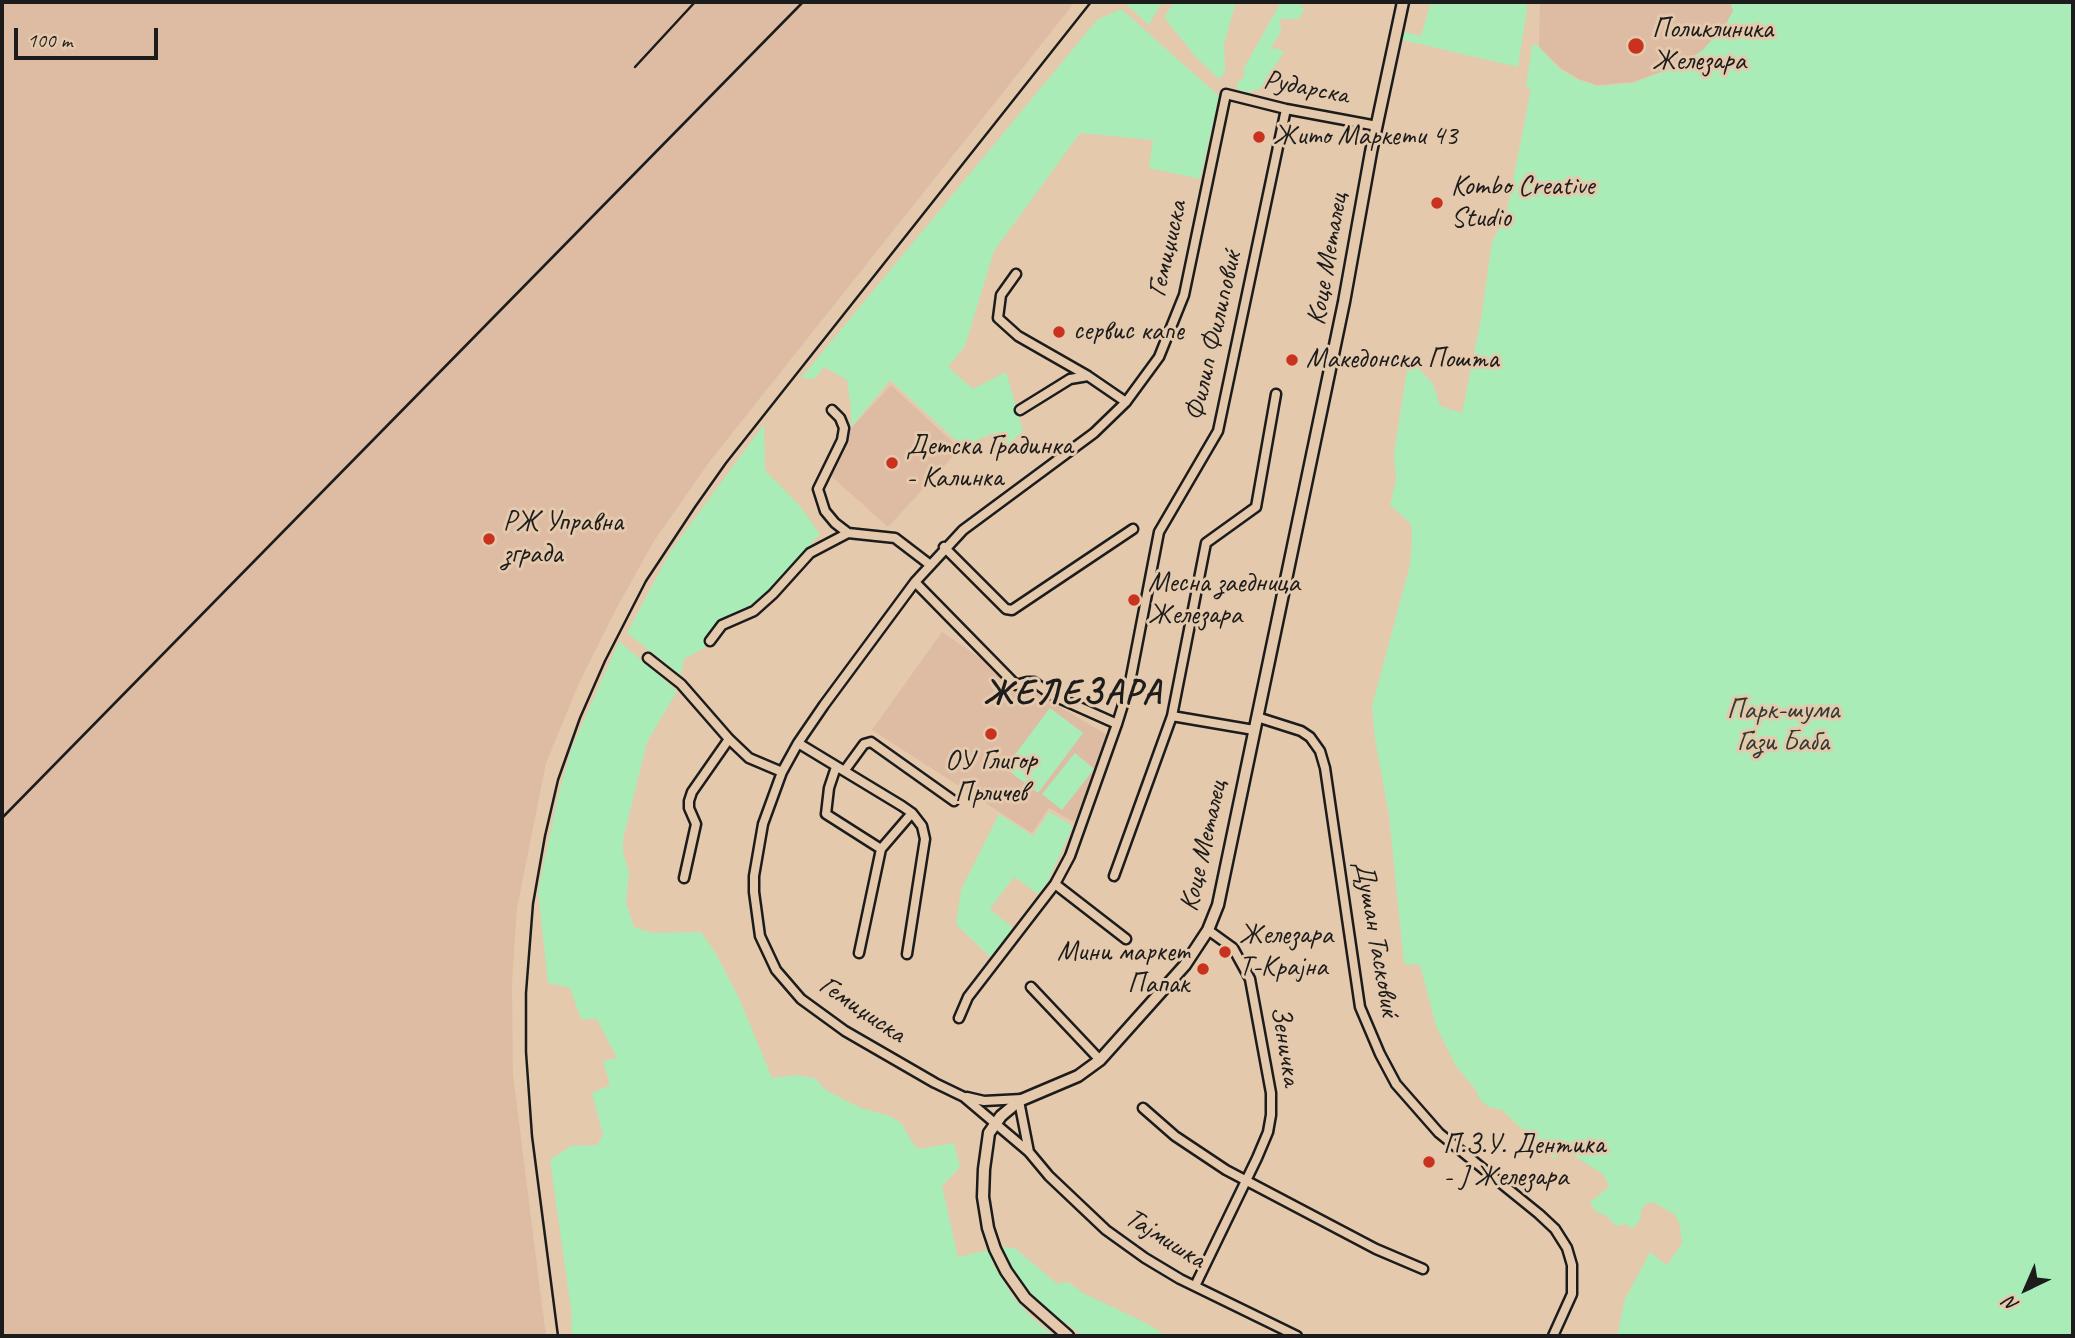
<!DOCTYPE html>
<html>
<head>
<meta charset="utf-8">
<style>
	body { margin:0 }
	#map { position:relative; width:2075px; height:1338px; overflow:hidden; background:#e5c9ac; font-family:Caveat,sans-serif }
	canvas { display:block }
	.frame { position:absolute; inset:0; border:4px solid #1c1c1c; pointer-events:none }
	.north { position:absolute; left:1991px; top:1254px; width:70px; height:70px; -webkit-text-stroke:5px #e5c9ac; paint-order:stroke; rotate:224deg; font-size:19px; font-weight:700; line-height:28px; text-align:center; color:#1c1c1c }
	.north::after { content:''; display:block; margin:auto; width:24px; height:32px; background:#1c1c1c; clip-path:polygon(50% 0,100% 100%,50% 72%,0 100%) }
	.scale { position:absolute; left:14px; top:28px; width:144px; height:32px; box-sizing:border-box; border:4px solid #1c1c1c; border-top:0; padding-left:9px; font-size:21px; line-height:24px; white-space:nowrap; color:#1c1c1c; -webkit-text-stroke:5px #e5c9ac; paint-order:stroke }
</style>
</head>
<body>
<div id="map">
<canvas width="2075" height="1338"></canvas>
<div class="frame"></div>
<div class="north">N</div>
<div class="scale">100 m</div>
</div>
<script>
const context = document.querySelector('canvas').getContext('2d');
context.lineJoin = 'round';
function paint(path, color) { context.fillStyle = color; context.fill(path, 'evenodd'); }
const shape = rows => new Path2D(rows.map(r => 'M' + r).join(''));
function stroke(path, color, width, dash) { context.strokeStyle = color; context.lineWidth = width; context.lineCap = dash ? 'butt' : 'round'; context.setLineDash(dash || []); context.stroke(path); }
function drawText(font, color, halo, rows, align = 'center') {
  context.font = font + ' Caveat,sans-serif'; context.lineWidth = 6; context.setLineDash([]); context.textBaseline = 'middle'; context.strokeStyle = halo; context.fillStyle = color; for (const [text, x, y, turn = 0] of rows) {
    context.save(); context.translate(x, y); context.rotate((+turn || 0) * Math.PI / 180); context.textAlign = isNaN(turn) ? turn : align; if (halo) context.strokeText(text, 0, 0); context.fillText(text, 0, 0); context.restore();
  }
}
paint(shape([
	[2,2,1075,2,710,461,654,541,616,609,580,681,546,763,517,908,512,984,513,1074,546,1336,2,1336],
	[1540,2,1730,2,1734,11,1726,24,1703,50,1683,64,1633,82,1597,85,1579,79,1562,69,1539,47],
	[891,385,960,449,888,527,831,476,851,428],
	[942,632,983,660,1018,693,1035,692,1111,737,1074,822,1049,808,1032,833,872,730]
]), '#debca4');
paint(shape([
	[1113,2,1162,2,1149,25,1126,4],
	[1174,2,1236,2,1224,44,1225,73,1219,79,1195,56,1166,20,1165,16],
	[1281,2,1298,2,1304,9,1299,19,1280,19,1281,31,1270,50,1277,48,1284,52,1261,88,1247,93,1239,90,1236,84,1244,77,1244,68],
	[1431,2,1526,2,1527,10,1518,67,1402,40,1403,32,1421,36],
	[1730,2,2073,2,2073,1336,1617,1336,1625,1299,1650,1252,1667,1265,1682,1243,1680,1225,1675,1215,1653,1202,1646,1204,1640,1212,1641,1219,1632,1229,1626,1224,1616,1226,1607,1216,1596,1212,1590,1202,1609,1187,1604,1175,1565,1150,1554,1159,1502,1110,1489,1107,1480,1100,1476,1090,1456,1066,1436,1026,1420,965,1404,964,1389,815,1375,739,1372,706,1410,565,1412,537,1411,524,1390,505,1396,480,1394,453,1409,358,1433,384,1440,406,1462,413,1481,319,1492,242,1506,216,1531,89,1526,87,1532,45,1537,45,1560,69,1579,80,1597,86,1633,83,1683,64,1703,50,1726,24,1733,11],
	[1121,9,1219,96,1200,179,1149,168,1153,140,1080,133,994,251,965,346,948,367,973,389,1006,372,1023,431,1009,444,993,433,963,447,890,380,851,428,851,409,847,380,824,367,814,379,801,378,1097,20],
	[764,424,765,470,800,506,820,534,756,604,724,619,703,649,684,659,681,675,627,633,670,552],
	[619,641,677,691,647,742,623,840,623,852,629,873,626,903,634,927,653,933,701,932,715,952,739,998,772,1078,795,1075,815,1078,827,1091,861,1108,890,1116,901,1123,914,1145,919,1149,954,1143,960,1167,942,1186,958,1257,989,1250,994,1266,1014,1298,1030,1316,1054,1336,572,1336,571,1309,550,1160,571,1146,597,1145,603,1135,592,1093,610,1085,603,1061,617,1058,597,1019,581,1019,570,988,548,983,538,891,559,792,572,747],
	[1050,708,1083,733,1038,793,1005,768],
	[1075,753,1094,769,1062,810,1042,794],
	[1049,812,1073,826,1047,883,1038,894,1014,877,990,909,1013,928,990,957,956,924,961,890,999,814,1033,836],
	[1002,1247,1015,1248,1057,1284,1068,1282,1083,1293,1144,1322,1167,1336,1083,1336,1051,1312,1032,1294,1015,1273]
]), '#aaecb7');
const minor = shape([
	[1016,274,1001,295,998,318,1018,336,1088,376],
	[832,410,840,418,844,428,842,440,818,489,825,511,835,523,848,533,895,538,929,564],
	[1020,410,1070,379,1088,376,1126,402],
	[944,547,1006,609,1012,610,1133,529],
	[915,582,1016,685,1027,682,1034,682,1052,695,1117,724],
	[710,641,722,625,754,611,773,594,810,553,848,533],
	[648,658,681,684,729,739,749,758,782,772],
	[1172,716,1254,730],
	[1257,717,1301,731,1310,737,1320,751,1325,768,1360,1007,1380,1054,1396,1084,1439,1133,1539,1214,1555,1229,1567,1248,1572,1265,1572,1294,1553,1336],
	[798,743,902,806,912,813,922,826,925,839,907,954],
	[836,767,829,788,826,814,881,849],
	[845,770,864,744,871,742,954,801],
	[1114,876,1172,716,1206,543,1256,507,1276,394],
	[684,878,696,824,689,808,689,801,692,792,729,739],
	[1055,884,1126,939],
	[859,953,881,849,912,813],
	[1031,987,1100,1060],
	[959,1018,968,997,1055,884,1070,856,1117,724,1130,682,1159,532,1218,431,1286,109],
	[967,1097,984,1101,1022,1099],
	[1019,1101,1029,1152],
	[1143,1108,1175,1136,1226,1170,1376,1249,1423,1269],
	[1195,1286,1257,1158,1268,1132,1271,1115,1271,1093,1250,979,1233,948,1208,930],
	[1297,1336,1180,1279,1145,1258,1106,1230,1049,1176,1029,1152,964,1097,935,1083,845,1031,801,999,776,970,760,936,754,892,754,876,763,824,782,772,798,743,824,705,915,582,963,530,1094,433,1126,402,1159,357,1184,295,1226,94,1286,109,1377,126]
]);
const tertiary = shape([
	[1068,1336,1025,1298,1006,1271,995,1249,988,1228,983,1197,984,1169,989,1133,1001,1116,1019,1101,1078,1076,1100,1060,1185,965,1208,930,1218,905,1344,302,1371,152,1403,2]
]);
stroke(minor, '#1c1c1c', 13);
stroke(tertiary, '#1c1c1c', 15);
stroke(minor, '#e5c9ac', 8);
stroke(tertiary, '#e5c9ac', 10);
stroke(shape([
	[635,67,695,2],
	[2,818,803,2],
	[558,1336,532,1136,526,1052,526,993,533,904,545,836,558,780,580,718,605,661,646,581,695,507,726,463,1091,2]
]), '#1c1c1c', 2.5);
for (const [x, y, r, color] of [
	[1636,46,9,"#c8321e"],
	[1259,137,7,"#c8321e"],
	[1437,203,7,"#c8321e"],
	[1059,332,7,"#c8321e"],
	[1292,360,7,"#c8321e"],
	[892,463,7,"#c8321e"],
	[489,539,7,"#c8321e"],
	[1134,600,7,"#c8321e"],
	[991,734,7,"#c8321e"],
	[1225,952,7,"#c8321e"],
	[1203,969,7,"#c8321e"],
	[1429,1162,7,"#c8321e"]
]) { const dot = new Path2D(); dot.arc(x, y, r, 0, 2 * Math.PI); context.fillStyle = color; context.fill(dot); stroke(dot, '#e5c9ac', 2.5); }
drawText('28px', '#1c1c1c', '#e5c9ac', [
	["Поликлиника",1652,30],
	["Железара",1652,62],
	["Жито Маркети 43",1273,137],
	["Kombo Creative",1451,187],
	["Studio",1451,219],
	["сервис капе",1073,332],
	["Македонска Пошта",1306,360],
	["Детска Градинка",906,447],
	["- Калинка",906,479],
	["РЖ Управна",503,523],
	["зграда",503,555],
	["Месна заедница",1148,584],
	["Железара",1148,616],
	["ОУ Глигор",991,762,"center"],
	["Прличев",991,794,"center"],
	["Железара",1239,936],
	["Т-Крајна",1239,968],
	["Мини маркет",1189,953,"right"],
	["Папак",1189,985,"right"],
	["П.З.У. Дентика",1443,1146],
	["- Ј Железара",1443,1178]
], 'left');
drawText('28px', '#1c1c1c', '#e5c9ac', [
	["Рударска",1306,88,11],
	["Гемиџиска",1168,249,-77],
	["Коце Металец",1328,259,-80],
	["Филип Филиповиќ",1214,336,-77],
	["Коце Металец",1204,846,-77],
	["Душан Тасковиќ",1376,939,80],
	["Гемиџиска",862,1010,34],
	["Зеничка",1285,1046,81],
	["Тајмишка",1165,1239,32]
]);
drawText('28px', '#313b33', '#e5c9ac', [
	["Парк-шума",1783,711],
	["Гази Баба",1783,743]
]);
context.letterSpacing = '2px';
drawText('bold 35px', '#1c1c1c', '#e5c9ac', [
	["ЖЕЛЕЗАРА",1073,694]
]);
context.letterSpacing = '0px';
</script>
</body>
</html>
